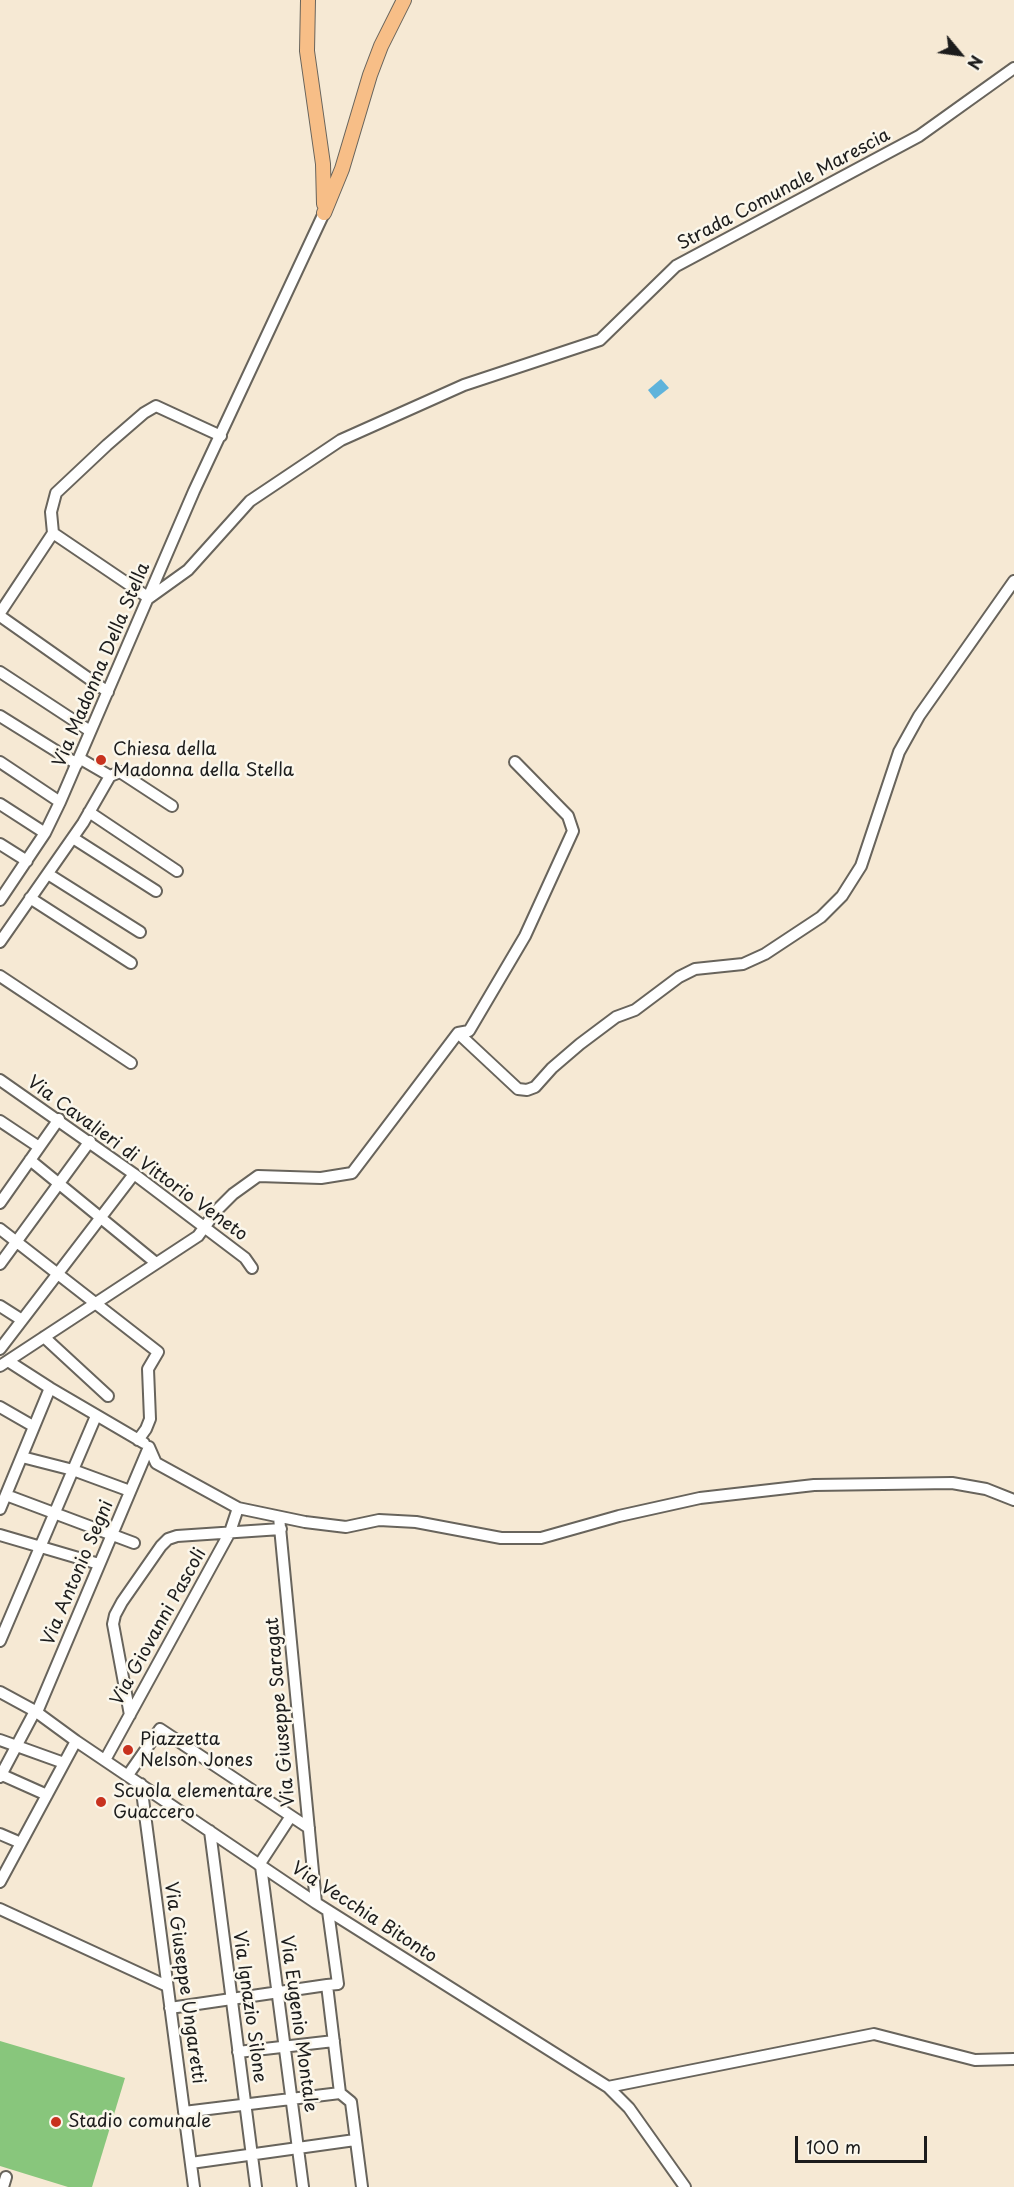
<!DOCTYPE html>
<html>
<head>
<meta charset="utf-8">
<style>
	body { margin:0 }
	#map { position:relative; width:1014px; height:2187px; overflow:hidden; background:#f6e9d4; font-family:"Playpen Sans",sans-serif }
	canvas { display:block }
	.north { position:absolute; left:930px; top:24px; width:60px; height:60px; -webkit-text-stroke:4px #fbf7ec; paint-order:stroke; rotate:119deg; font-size:16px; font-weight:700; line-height:24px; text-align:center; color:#1c1c1c }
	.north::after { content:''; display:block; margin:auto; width:21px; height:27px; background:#1c1c1c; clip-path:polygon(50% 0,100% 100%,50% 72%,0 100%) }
	.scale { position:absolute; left:795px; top:2136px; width:132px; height:27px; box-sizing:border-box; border:3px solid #1c1c1c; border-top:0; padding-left:8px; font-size:18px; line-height:21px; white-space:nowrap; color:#1c1c1c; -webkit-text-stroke:4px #fbf7ec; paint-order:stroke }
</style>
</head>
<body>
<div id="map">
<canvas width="1014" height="2187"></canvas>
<div class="north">N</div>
<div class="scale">100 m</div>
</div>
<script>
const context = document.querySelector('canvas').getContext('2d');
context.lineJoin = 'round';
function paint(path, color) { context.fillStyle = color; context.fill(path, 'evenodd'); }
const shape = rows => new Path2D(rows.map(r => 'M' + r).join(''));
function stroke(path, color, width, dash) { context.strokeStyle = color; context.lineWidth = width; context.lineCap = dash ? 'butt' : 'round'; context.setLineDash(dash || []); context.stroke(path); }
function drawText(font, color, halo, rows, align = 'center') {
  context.font = font + ' "Playpen Sans",sans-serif'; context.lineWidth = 5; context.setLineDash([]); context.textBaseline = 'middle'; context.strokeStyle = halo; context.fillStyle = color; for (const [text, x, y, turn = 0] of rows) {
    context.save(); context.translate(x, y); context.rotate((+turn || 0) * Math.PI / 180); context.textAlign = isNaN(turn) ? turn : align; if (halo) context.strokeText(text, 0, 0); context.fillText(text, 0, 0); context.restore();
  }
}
paint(shape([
	[0,2041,125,2078,92,2187,68,2187,0,2166]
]), '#88c67c');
paint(shape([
	[661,379,669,388,655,399,648,390]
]), '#5fb3db');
const minor = shape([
	[53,533,149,598,188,570,250,501,341,440,464,385,600,340,676,266,919,136,1014,68],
	[0,613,53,533,51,512,56,493,107,445,144,413,156,406,221,436],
	[0,616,108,692],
	[0,672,90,731],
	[0,716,77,764],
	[0,762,60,802],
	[110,776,120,772,172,806],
	[0,804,45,833],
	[89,812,177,871],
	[73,838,156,891],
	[0,844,27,861],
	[48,874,140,932],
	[30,898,131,963],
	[0,900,45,833,60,802,194,491,324,213],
	[0,942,83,823,110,776,79,758],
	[0,976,131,1063],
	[458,1033,469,1031,525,936,573,831,568,816,515,762],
	[0,1080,134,1174,245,1258,252,1268],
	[0,1121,39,1147],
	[30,1160,156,1263],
	[0,1203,59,1119],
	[0,1229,158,1352,148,1369,150,1419,146,1429,138,1440],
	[0,1264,90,1141],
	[0,1306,22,1320],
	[44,1337,108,1396],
	[0,1349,134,1174],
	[8,1361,50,1388,144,1443],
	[0,1366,198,1236,217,1210,233,1194,258,1176,321,1178,352,1173,458,1033,518,1089,527,1090,535,1087,552,1068,580,1044,616,1017,635,1010,679,977,695,969,743,964,765,954,821,917,842,896,861,866,899,752,919,716,1014,581],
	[0,1407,33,1426],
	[149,1447,156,1463,238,1508,305,1522,346,1527,379,1520,416,1522,501,1538,541,1538,619,1516,700,1498,814,1485,952,1483,986,1489,1014,1500],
	[22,1457,73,1470,130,1491],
	[6,1495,134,1543],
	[0,1509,50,1388],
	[279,1517,316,1903],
	[0,1535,99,1564],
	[0,1641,96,1416],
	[0,1692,35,1711,76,1741,316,1903,608,2087,629,2108,685,2187],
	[37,1712,149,1447],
	[130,1715,113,1624,115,1615,122,1602,161,1546,168,1539,177,1536,281,1529],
	[0,1740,64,1763],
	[105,1760,230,1532,238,1508],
	[0,1774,47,1795],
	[128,1775,160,1729,309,1828],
	[0,1777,35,1711],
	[141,1784,194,2187],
	[210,1831,256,2187],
	[0,1834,21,1843],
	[259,1865,291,1816],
	[261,1866,303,2187],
	[0,1882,76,1741],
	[0,1909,167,1986],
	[328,1911,338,1984,327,1985,340,2093,351,2102,362,2187],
	[170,2008,327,1985],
	[238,2052,334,2041],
	[608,2087,874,2034,975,2060,1014,2059],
	[184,2112,340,2093],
	[191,2163,355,2140],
	[3,2187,6,2177]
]);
const major = shape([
	[308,0,307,51,323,164,324,204],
	[324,213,342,169,370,75,381,46,404,0]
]);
stroke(minor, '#68645c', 14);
stroke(major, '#68645c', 16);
stroke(minor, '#fff', 10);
stroke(major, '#f7be87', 14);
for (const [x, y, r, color] of [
	[101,760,6,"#c8321e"],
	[128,1750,6,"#c8321e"],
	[101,1802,6,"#c8321e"],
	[56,2122,6,"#c8321e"]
]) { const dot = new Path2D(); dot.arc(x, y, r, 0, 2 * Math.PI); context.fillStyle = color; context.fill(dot); stroke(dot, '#fbf7ec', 2); }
drawText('18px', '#1c1c1c', '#fbf7ec', [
	["Strada Comunale Marescia",784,190,-28],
	["Via Madonna Della Stella",102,665,-67],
	["Via Cavalieri di Vittorio Veneto",137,1159,36],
	["Via Antonio Segni",78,1573,-67],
	["Via Giovanni Pascoli",159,1627,-61],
	["Via Giuseppe Saragat",281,1712,-95],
	["Via Vecchia Bitonto",364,1913,33],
	["Via Giuseppe Ungaretti",184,1983,82],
	["Via Ignazio Silone",249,2007,82],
	["Via Eugenio Montale",298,2024,82]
]);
drawText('18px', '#1c1c1c', '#fbf7ec', [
	["Chiesa della",113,750],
	["Madonna della Stella",113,771],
	["Piazzetta",140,1740],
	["Nelson Jones",140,1761],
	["Scuola elementare",113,1792],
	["Guaccero",113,1813],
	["Stadio comunale",68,2122]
], 'left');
</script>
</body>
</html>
